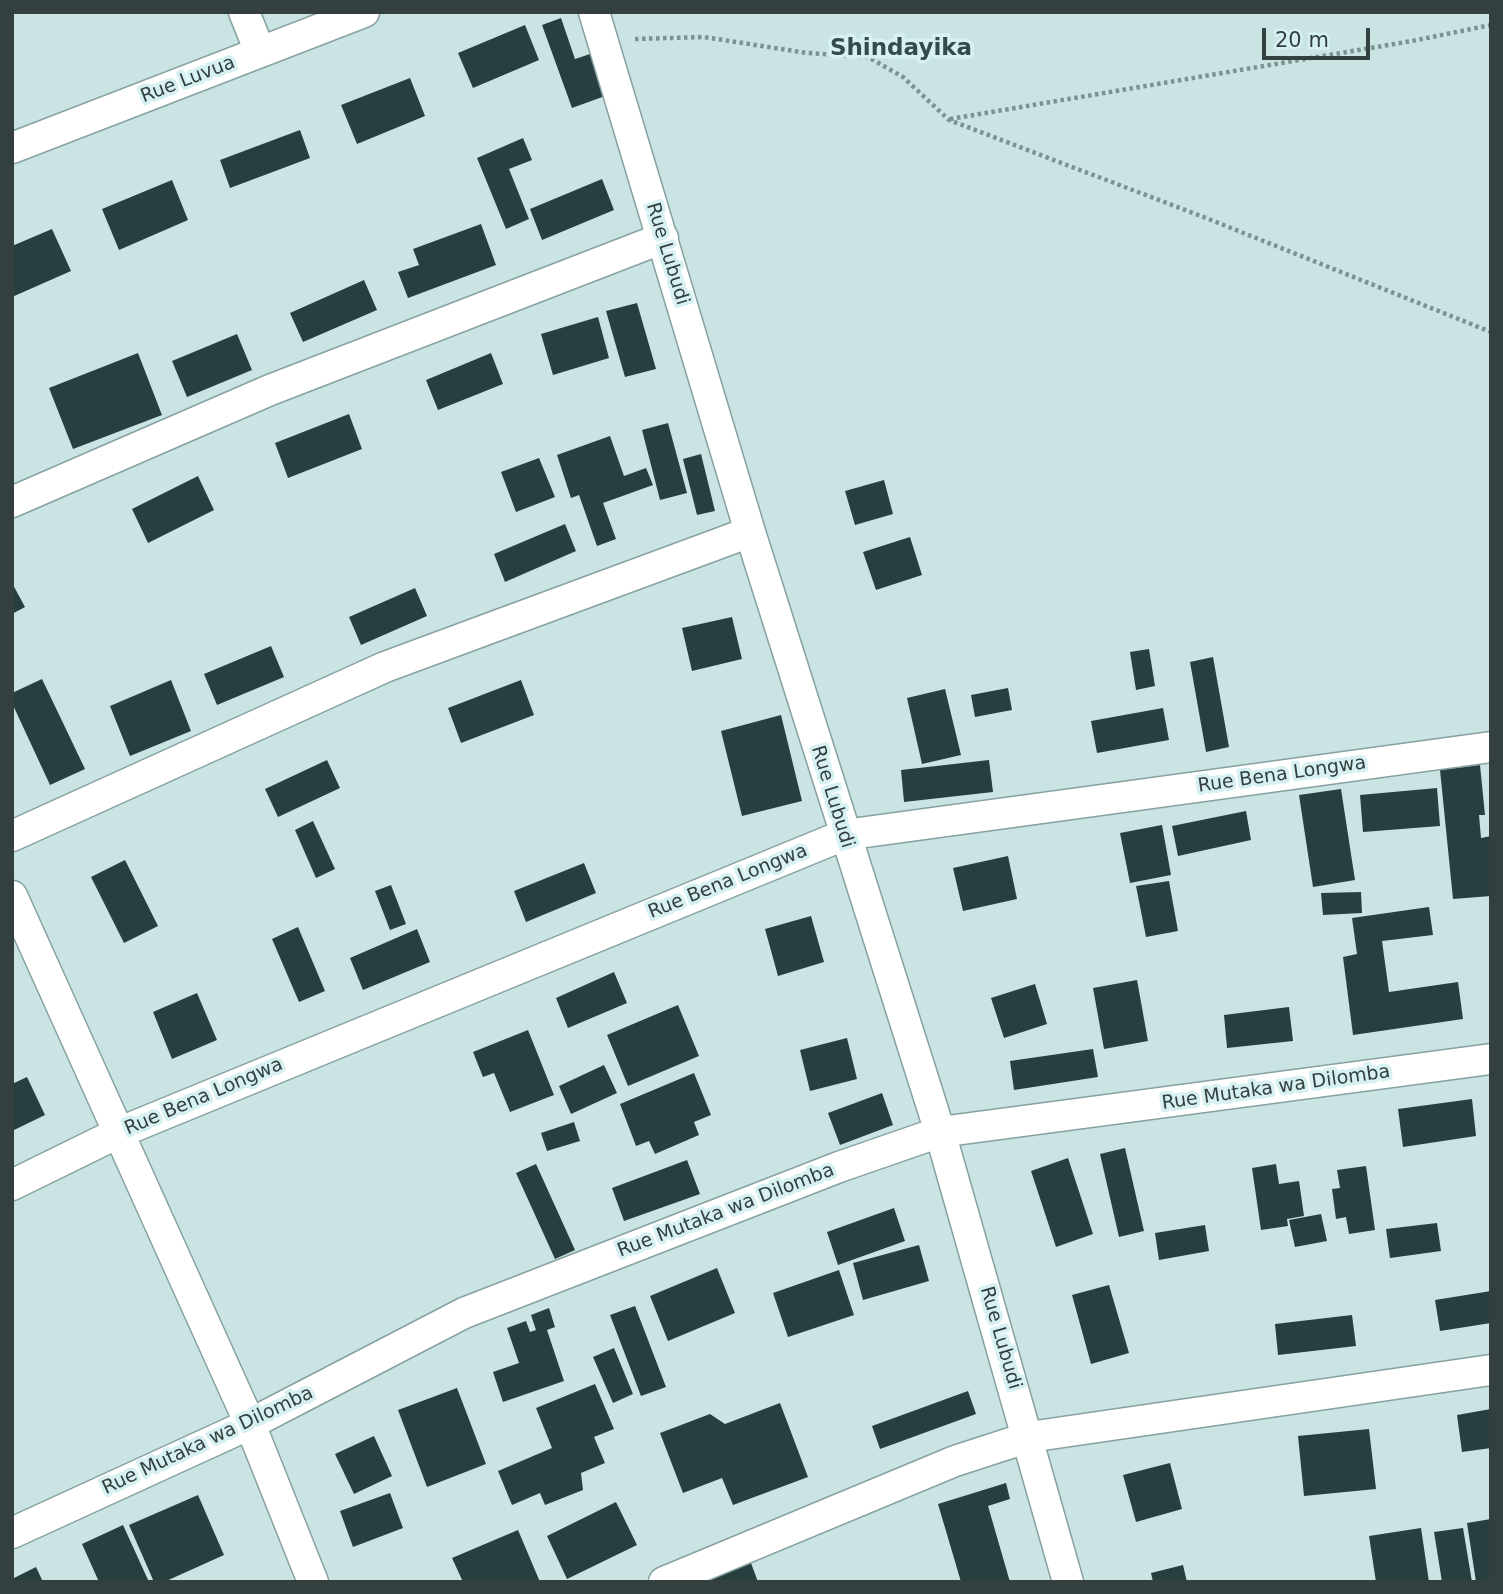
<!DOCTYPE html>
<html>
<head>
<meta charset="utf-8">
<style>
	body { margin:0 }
	#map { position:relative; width:1503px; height:1594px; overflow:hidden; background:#cae4e4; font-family:"DejaVu Sans",sans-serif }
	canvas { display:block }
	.frame { position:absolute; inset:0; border:14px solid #343f3f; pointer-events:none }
	.scale { position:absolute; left:1262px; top:28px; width:108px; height:32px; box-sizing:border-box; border:4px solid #343f3f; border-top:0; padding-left:9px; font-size:21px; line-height:24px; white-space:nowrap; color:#343f3f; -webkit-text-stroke:5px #d7f1f2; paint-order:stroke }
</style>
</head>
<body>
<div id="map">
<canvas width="1503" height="1594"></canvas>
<div class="frame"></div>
<div class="scale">20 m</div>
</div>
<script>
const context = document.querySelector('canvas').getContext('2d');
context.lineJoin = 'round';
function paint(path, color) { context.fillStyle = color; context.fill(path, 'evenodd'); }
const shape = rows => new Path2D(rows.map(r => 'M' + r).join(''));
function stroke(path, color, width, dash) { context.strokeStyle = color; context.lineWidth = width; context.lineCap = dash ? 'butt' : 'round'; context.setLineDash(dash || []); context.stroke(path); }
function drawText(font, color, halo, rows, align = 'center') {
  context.font = font + ' "DejaVu Sans",sans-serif'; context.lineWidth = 7; context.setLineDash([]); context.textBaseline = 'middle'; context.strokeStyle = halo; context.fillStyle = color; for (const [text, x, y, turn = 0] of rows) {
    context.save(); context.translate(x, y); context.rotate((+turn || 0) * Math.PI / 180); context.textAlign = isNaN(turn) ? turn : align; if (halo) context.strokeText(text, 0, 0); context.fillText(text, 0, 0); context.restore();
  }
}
paint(shape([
	[561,18,575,59,590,54,605,96,572,108,542,25],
	[525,25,539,60,473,88,458,53],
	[410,78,425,116,357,144,341,105],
	[300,130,310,158,230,188,220,160],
	[523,138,532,160,509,169,529,219,506,229,477,158],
	[602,179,614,210,542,240,530,209],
	[172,180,188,220,119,250,102,209],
	[481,224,496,265,408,298,398,272,419,265,413,249],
	[52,229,71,271,12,297,12,246],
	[364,280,377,310,303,342,290,313],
	[637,303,656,369,625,377,606,311],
	[598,317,609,358,553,375,541,334],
	[237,334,252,370,187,397,172,361],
	[138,353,162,415,73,449,49,388],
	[491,353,503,384,438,410,426,380],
	[349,414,362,449,288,478,275,443],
	[668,423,687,493,660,500,642,430],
	[610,436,624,476,646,468,653,485,603,503,616,539,597,546,579,495,571,498,557,455],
	[701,454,715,511,697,515,683,459],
	[539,458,555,497,516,512,501,472],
	[198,476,214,510,148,543,132,509],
	[884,480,893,514,855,525,845,491],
	[565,524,576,551,505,582,494,554],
	[910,537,922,575,876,590,863,552],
	[12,583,25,607,12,614],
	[415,588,427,616,361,645,349,617],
	[732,617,742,659,692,671,682,628],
	[271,646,284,677,217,705,204,674],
	[1149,649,1155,686,1136,690,1130,652],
	[1213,657,1229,747,1206,752,1190,662],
	[42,679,85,769,50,785,12,703,12,693],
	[171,680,191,731,130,756,110,706],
	[521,680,534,715,461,743,448,708],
	[1008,688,1012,710,975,717,971,695],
	[945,689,961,755,922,764,907,698],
	[1163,708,1169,740,1097,753,1091,721],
	[781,715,802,801,742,816,721,731],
	[327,760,340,788,278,817,265,789],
	[989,760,993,792,904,802,901,770],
	[1480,765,1485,815,1479,815,1481,838,1491,836,1491,896,1453,899,1440,770],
	[1437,788,1440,826,1363,832,1360,795],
	[1341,789,1355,880,1313,887,1299,795],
	[1246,811,1251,840,1178,856,1172,826],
	[313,821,335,869,316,878,295,830],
	[1162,825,1171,875,1130,883,1120,833],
	[1008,856,1017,899,963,911,953,868],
	[125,860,158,926,124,943,91,877],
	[584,863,596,893,526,922,514,891],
	[1169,881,1178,931,1146,937,1136,886],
	[391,885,406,924,390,930,375,891],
	[1361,892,1362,913,1323,915,1321,893],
	[1429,907,1433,935,1382,941,1389,992,1458,982,1463,1019,1353,1035,1343,957,1357,954,1352,918],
	[811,916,824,962,778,976,765,929],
	[298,927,325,991,299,1002,272,939],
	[417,929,430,962,363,990,350,958],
	[614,972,627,1003,568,1028,556,998],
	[1137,980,1148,1041,1104,1049,1093,988],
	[1035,984,1047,1024,1004,1038,991,998],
	[197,993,217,1040,172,1059,153,1012],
	[678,1005,699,1056,628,1086,607,1035],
	[1289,1007,1293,1041,1227,1048,1224,1015],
	[528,1030,554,1095,510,1112,494,1073,483,1077,473,1052],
	[847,1038,857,1079,810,1091,800,1050],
	[1093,1049,1098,1077,1014,1090,1010,1061],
	[604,1065,617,1093,571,1114,559,1086],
	[694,1073,711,1115,694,1122,699,1135,655,1154,649,1141,636,1146,620,1104],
	[27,1077,45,1115,12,1131,12,1084],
	[882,1093,893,1125,840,1145,828,1113],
	[1472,1099,1476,1136,1403,1147,1398,1109],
	[574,1122,580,1141,547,1151,541,1133],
	[1125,1148,1144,1231,1119,1237,1100,1154],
	[1068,1158,1093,1234,1056,1247,1031,1171],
	[687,1160,700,1194,624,1221,612,1188],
	[536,1164,575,1250,555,1259,516,1173],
	[1276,1164,1279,1184,1299,1181,1304,1216,1287,1219,1288,1226,1261,1230,1252,1168],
	[1366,1166,1375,1230,1349,1234,1346,1217,1336,1219,1332,1189,1340,1188,1337,1170],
	[894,1208,905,1241,838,1265,827,1232],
	[1321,1214,1327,1241,1295,1247,1289,1220],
	[1437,1223,1441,1251,1390,1258,1386,1229],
	[1205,1225,1209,1251,1159,1260,1155,1233],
	[919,1245,929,1281,863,1300,853,1263],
	[717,1268,735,1313,668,1341,650,1296],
	[839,1270,854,1315,788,1337,773,1293],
	[1109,1285,1129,1353,1091,1364,1072,1295],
	[1491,1291,1491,1323,1440,1331,1435,1300],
	[635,1306,666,1387,641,1396,610,1315],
	[549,1308,555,1327,547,1330,564,1381,503,1402,493,1372,519,1363,507,1328,526,1321,530,1332,536,1330,531,1315],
	[1352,1315,1356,1346,1278,1355,1275,1324],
	[614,1348,633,1394,613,1403,593,1357],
	[595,1384,614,1429,594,1437,605,1463,581,1473,583,1490,545,1505,540,1493,512,1505,498,1471,552,1448,536,1408],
	[457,1388,486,1464,427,1487,398,1410],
	[968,1391,976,1414,880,1449,872,1426],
	[780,1403,808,1477,733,1505,722,1478,683,1493,660,1433,710,1414,725,1424],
	[1491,1409,1491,1448,1462,1452,1457,1415],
	[1369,1429,1376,1489,1304,1496,1298,1436],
	[374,1436,392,1476,354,1494,335,1454],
	[1170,1463,1182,1509,1136,1522,1123,1475],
	[1006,1483,1010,1499,988,1506,1010,1582,961,1582,938,1504],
	[390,1493,403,1528,353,1547,340,1511],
	[198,1495,224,1555,164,1582,154,1582,129,1525],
	[616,1502,637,1545,567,1579,547,1536],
	[1491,1519,1491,1582,1476,1582,1467,1523],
	[123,1525,149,1582,99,1582,82,1544],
	[1421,1528,1429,1582,1376,1582,1369,1536],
	[1463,1528,1472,1582,1442,1582,1434,1532],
	[518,1530,540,1582,463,1582,452,1558],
	[751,1563,758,1582,702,1582],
	[1183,1565,1187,1582,1153,1582,1151,1573],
	[36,1567,43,1582,12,1582,12,1579]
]), '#293f3f');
const minor = shape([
	[244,12,260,52],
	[594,12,750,532,940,1132,1068,1582],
	[12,148,364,12],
	[12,502,270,390,663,238],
	[12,836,385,667,750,532],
	[12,896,250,1424,313,1582],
	[12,1185,118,1133,844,835,1491,747],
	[12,1533,250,1424,464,1313,839,1167,940,1132,1491,1059],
	[664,1582,955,1461,1029,1437,1491,1370]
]);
stroke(minor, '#87a1a1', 33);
stroke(shape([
	[635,39,704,37,807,53,868,57,903,77,949,120,1206,218,1491,332],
	[950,119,1412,41,1491,25]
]), '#7e9090', 4.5, [3.5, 3.5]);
stroke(minor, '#fff', 30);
drawText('19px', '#343f3f', '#d7f1f2', [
	["Rue Luvua",188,80,-21],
	["Rue Lubudi",667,254,73],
	["Rue Bena Longwa",1282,775,-8],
	["Rue Lubudi",832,797,73],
	["Rue Bena Longwa",728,882,-22],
	["Rue Mutaka wa Dilomba",1276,1088,-8],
	["Rue Bena Longwa",204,1097,-23],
	["Rue Mutaka wa Dilomba",726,1211,-21],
	["Rue Lubudi",1000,1338,74],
	["Rue Mutaka wa Dilomba",208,1441,-25]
]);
drawText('bold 23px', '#344b4b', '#d7f1f2', [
	["Shindayika",901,49]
]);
</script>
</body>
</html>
